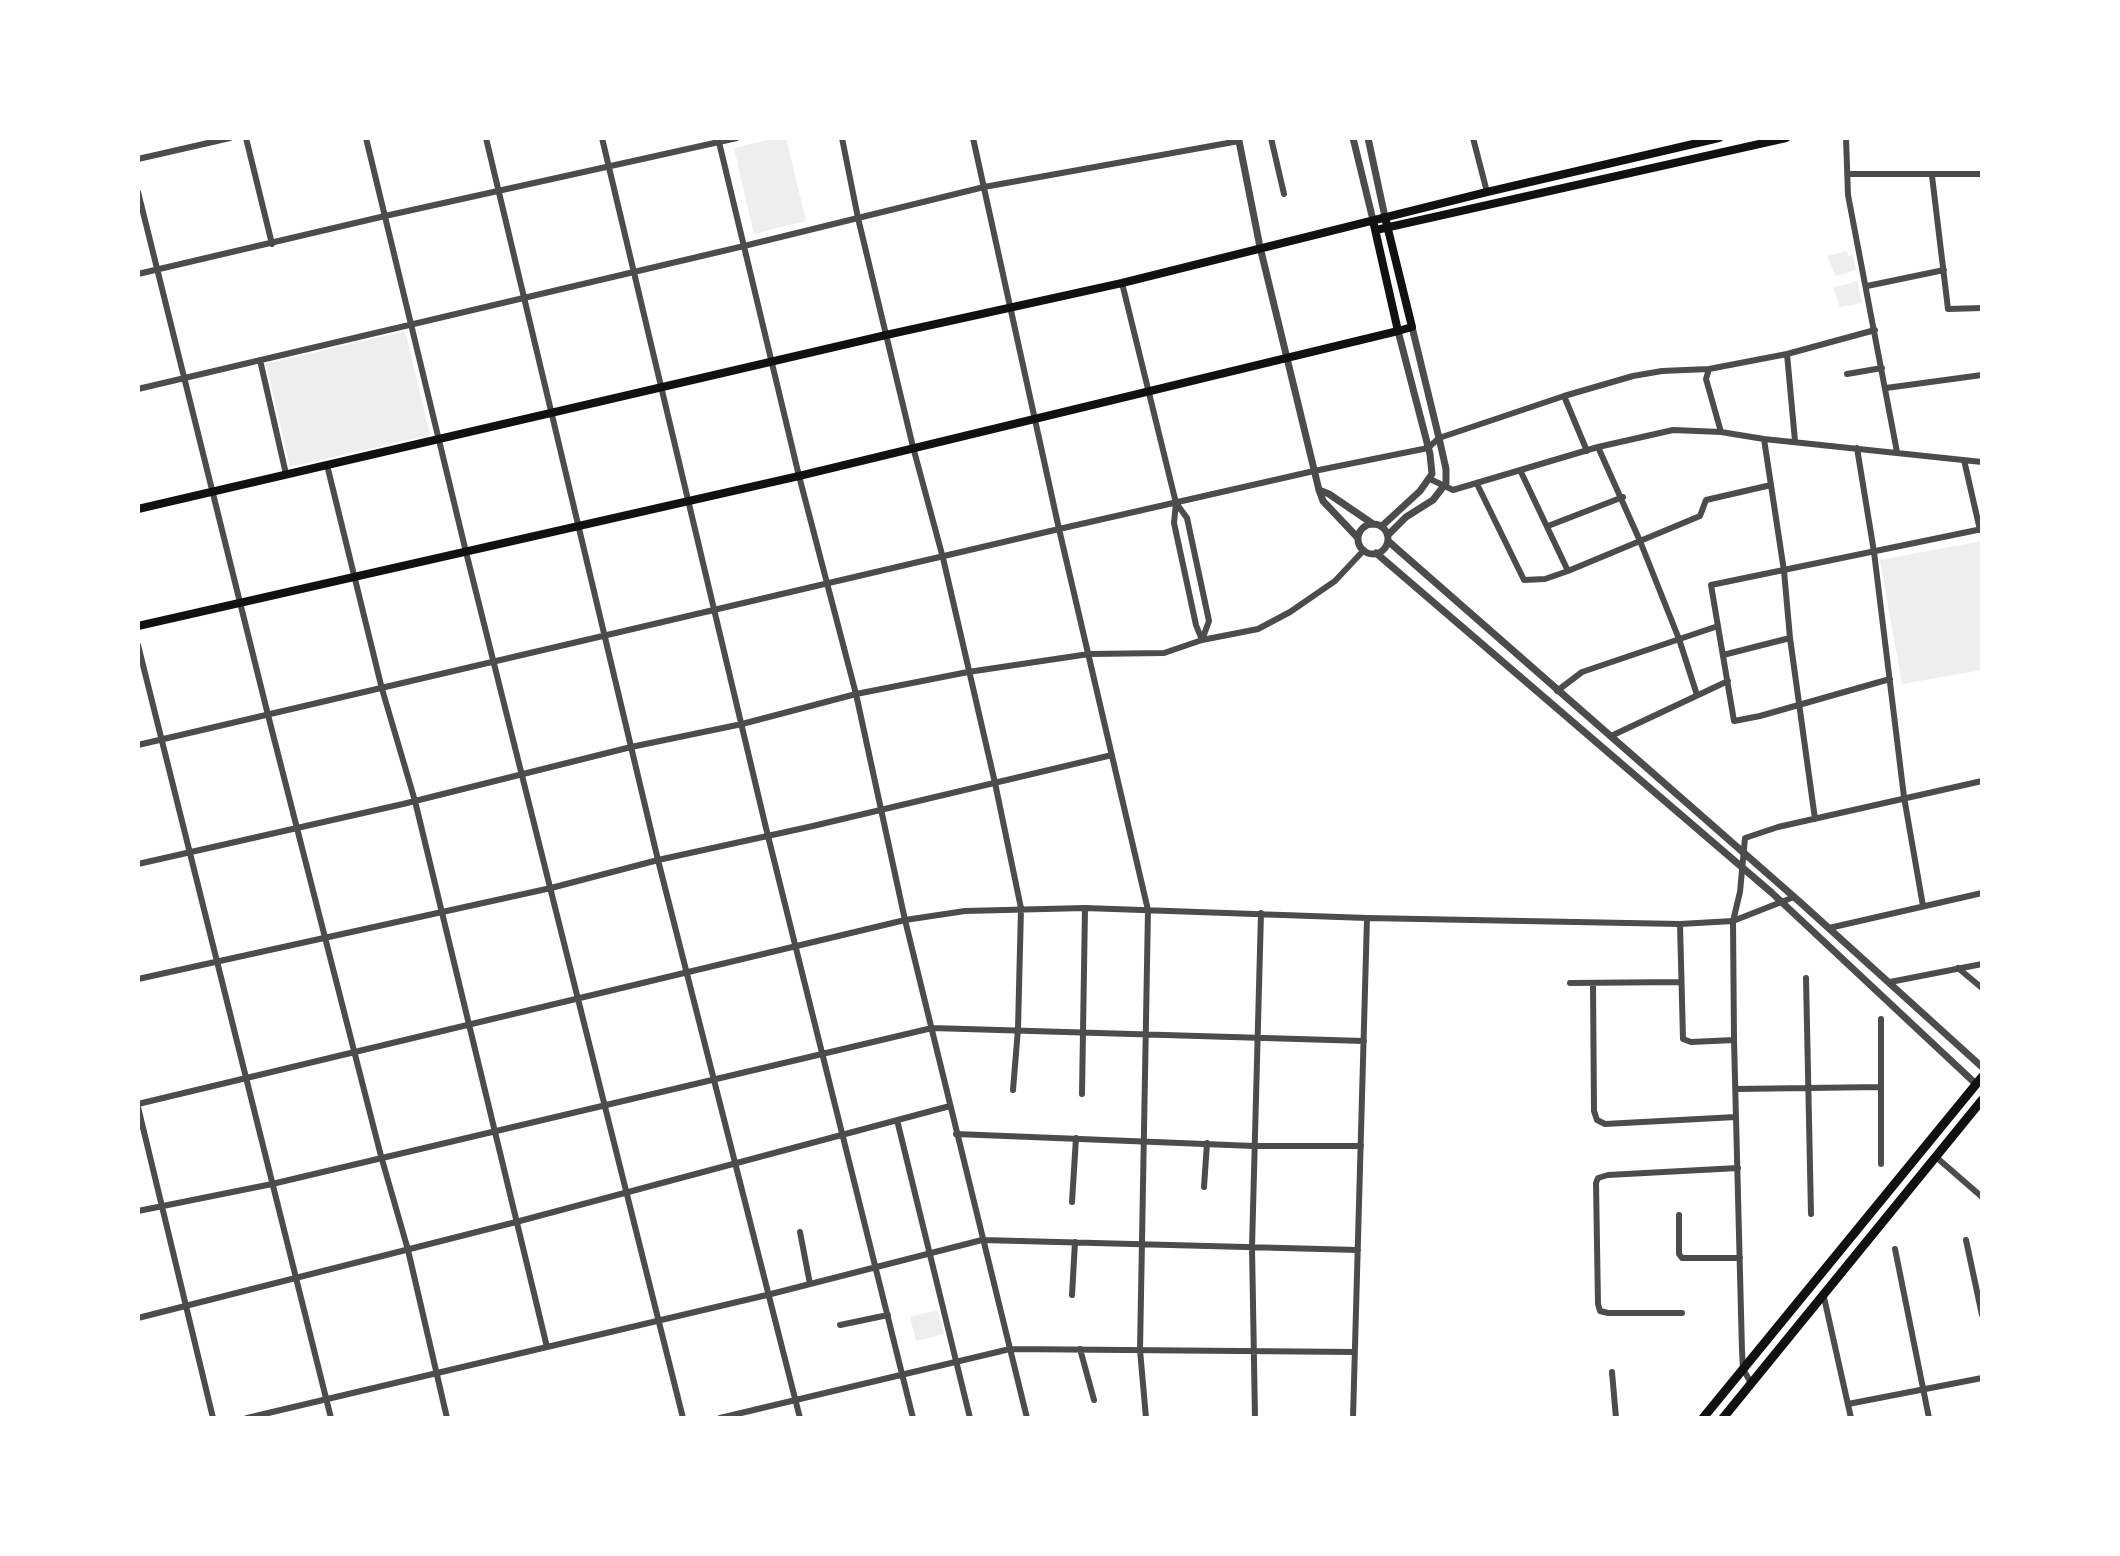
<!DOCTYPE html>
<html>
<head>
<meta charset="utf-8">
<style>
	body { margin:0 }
	#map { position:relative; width:2120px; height:1556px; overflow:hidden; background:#fff; font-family:"Source Sans 3",sans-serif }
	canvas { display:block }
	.frame { position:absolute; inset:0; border:140px solid #fff; pointer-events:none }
</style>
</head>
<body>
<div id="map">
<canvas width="2120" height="1556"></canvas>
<div class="frame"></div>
</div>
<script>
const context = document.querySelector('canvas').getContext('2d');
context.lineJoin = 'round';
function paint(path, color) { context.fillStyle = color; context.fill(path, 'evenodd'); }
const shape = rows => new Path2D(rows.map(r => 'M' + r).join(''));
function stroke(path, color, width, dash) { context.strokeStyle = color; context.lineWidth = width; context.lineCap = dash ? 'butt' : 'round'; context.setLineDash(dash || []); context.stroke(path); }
paint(shape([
	[776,138,786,138,806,221,754,234,734,148],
	[1847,251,1848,256,1853,255,1856,270,1836,276,1827,256],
	[1857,281,1862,303,1840,307,1833,288],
	[405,331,430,435,290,467,266,364],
	[1982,541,1982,670,1902,684,1880,560],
	[938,1310,944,1334,916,1341,910,1317]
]), '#eee');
stroke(shape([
	[246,138,272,244],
	[366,138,466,552,683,1418],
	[486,138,658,860,800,1418],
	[602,138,766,828,913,1418],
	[718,138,799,476,856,694,905,920,1027,1418],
	[842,138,858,218,913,447,943,558,995,783,1021,908,1018,1029,1013,1090],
	[973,138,1059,529,1148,910,1140,1350,1146,1418],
	[1271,138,1284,194],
	[1473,138,1487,192],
	[1846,138,1848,195,1897,452],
	[138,159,230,138],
	[1848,174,1982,174],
	[1932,176,1948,309,1982,308],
	[138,192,268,715,381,1156,408,1250,447,1418],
	[138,274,385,216,737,138],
	[1122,283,1176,503,1174,523,1196,625,1202,640],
	[1867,286,1944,270],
	[1787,354,1795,441],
	[260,360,286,474],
	[1709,369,1706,379,1721,432],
	[1847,374,1882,368],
	[1886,388,1982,375],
	[138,389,744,246,984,187,1239,141,1238,138],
	[1564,396,1587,451],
	[1764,439,1784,571,1790,638,1815,819],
	[1598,447,1640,541,1679,639,1697,695],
	[1857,448,1874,552,1904,797,1923,906],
	[1964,460,1980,530],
	[327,465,382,689,415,801,547,1347],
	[1520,470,1568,571],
	[1430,479,1453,490,1598,447,1673,430,1721,432,1764,439,1982,462],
	[1477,484,1524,580,1545,579,1568,571,1700,516,1706,500,1771,485],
	[1176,503,1187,518,1209,621,1202,640],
	[1548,526,1623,497],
	[138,645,331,1418],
	[1723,655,1790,638],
	[1890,679,1760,716,1734,721,1711,585,1982,529],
	[1557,691,1582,672,1718,626],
	[1611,736,1728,681],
	[138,745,1059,529,1314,471,1428,448,1439,438,1564,396,1633,376,1662,371,1709,369,1787,354,1875,330],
	[138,864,403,804,631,747,742,724,856,694,968,672,1089,654,1164,653,1202,640,1258,629,1290,612,1335,581,1364,550],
	[1680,924,1683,1039,1691,1042,1734,1040],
	[1829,928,1982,893],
	[1958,968,1982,988],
	[1806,978,1811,1214],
	[138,979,551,888,658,860,813,826,1112,755],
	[1890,982,1982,964],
	[1570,983,1681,982],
	[1593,983,1594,1111,1597,1120,1605,1124,1736,1117],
	[1881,1019,1881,1164],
	[1736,1089,1880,1087],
	[1082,1094,1085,908],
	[138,1104,905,920,965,911,1085,908,1367,918,1680,924,1733,921,1794,897],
	[138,1107,213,1418],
	[897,1120,970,1418],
	[956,1134,1254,1146,1361,1146],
	[1936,1157,1982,1197],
	[1204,1187,1207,1143],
	[1072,1202,1076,1138],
	[138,1211,272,1184,932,1028,1364,1041],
	[1679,1215,1679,1254,1682,1258,1740,1258],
	[800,1232,810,1284],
	[1966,1240,1982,1315],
	[1895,1249,1929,1418],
	[1823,1293,1851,1418],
	[1072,1295,1075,1242],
	[1682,1313,1608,1313,1600,1311,1598,1304,1596,1183,1598,1178,1608,1175,1738,1168],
	[138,1318,516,1222,950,1106],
	[840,1325,888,1315],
	[1080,1349,1094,1400],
	[1612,1372,1616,1418],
	[1751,1383,1743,1369,1742,1351,1734,1040,1733,921,1740,892,1745,838,1778,827,1982,781],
	[1848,1404,1982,1378],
	[247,1418,771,1294,982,1240,1358,1250],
	[720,1418,1010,1349,1355,1352],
	[1255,1418,1252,1247,1261,913],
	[1353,1418,1367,918]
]), '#4c4c4c', 6);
stroke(shape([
	[1353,138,1373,220],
	[1368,138,1385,217],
	[1239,141,1260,247,1319,490,1323,501,1358,538],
	[1319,490,1329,494,1373,524],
	'1358 539a15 15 0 1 1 30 0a15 15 0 1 1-30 0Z',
	[1382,526,1420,491,1432,474,1430,454,1398,331],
	[1388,535,1406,517,1433,500,1446,483,1446,469,1439,438,1412,327],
	[1388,541,1801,903,1982,1067],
	[1376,553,1772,893,1976,1084]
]), '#4c4c4c', 7);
stroke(shape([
	[1374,225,1398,331],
	[1376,230,1786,138],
	[138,509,886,335,1122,283,1487,192,1719,138],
	[138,626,799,476,1398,331,1412,327,1385,217]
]), '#111', 8);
stroke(shape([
	[1703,1418,1982,1077],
	[1723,1418,1982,1100]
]), '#111', 9);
</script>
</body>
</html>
